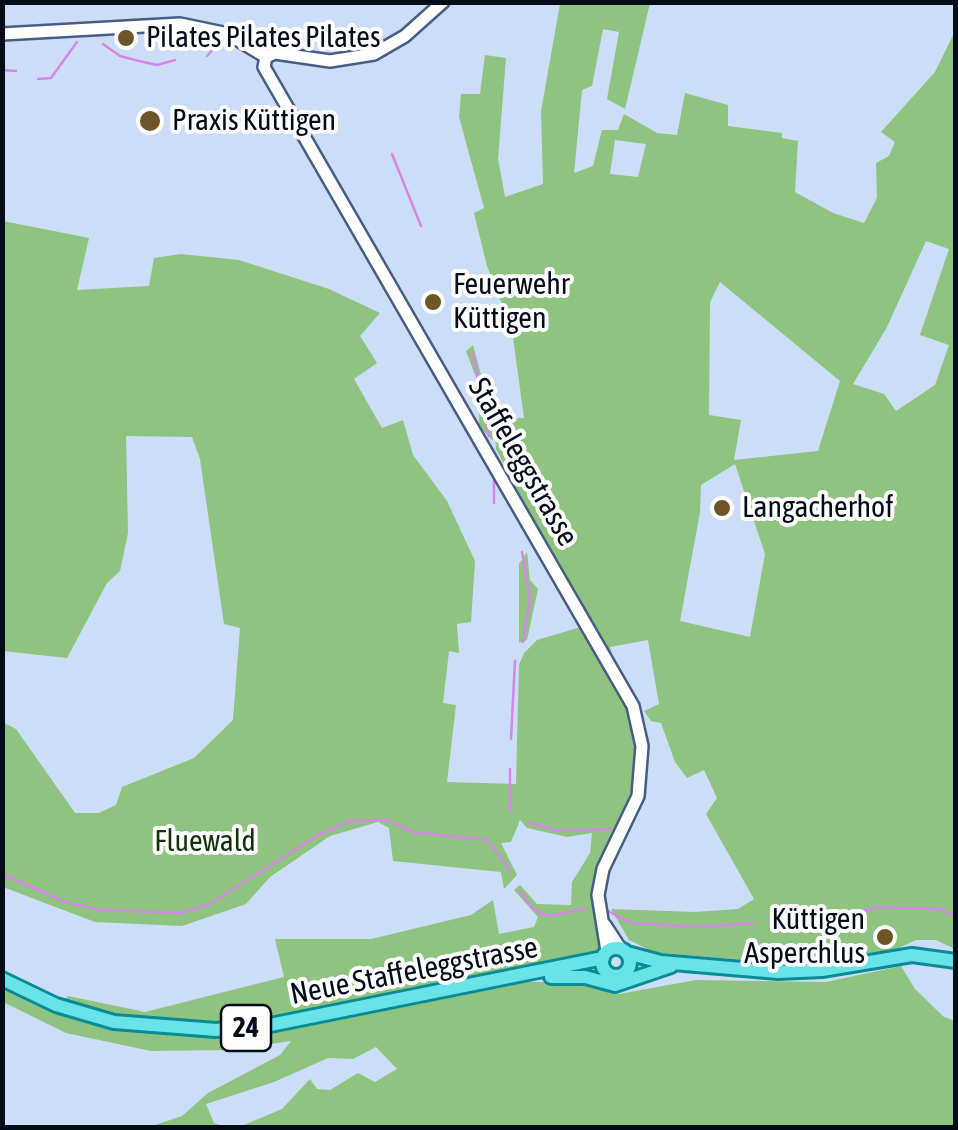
<!DOCTYPE html>
<html>
<head>
<meta charset="utf-8">
<style>
	body { margin:0 }
	#map { position:relative; width:958px; height:1130px; overflow:hidden; background:#ccddf8; font-family:"Asap Condensed",sans-serif }
	canvas { display:block }
	.frame { position:absolute; inset:0; border:5px solid #040c1a; pointer-events:none }
</style>
</head>
<body>
<div id="map">
<canvas width="958" height="1130"></canvas>
<div class="frame"></div>
</div>
<script>
const context = document.querySelector('canvas').getContext('2d');
context.lineJoin = 'round';
function paint(path, color) { context.fillStyle = color; context.fill(path, 'evenodd'); }
const shape = rows => new Path2D(rows.map(r => 'M' + r).join(''));
function stroke(path, color, width, dash) { context.strokeStyle = color; context.lineWidth = width; context.lineCap = dash ? 'butt' : 'round'; context.setLineDash(dash || []); context.stroke(path); }
function drawText(font, color, halo, rows, align = 'center') {
  context.font = font + ' "Asap Condensed",sans-serif'; context.lineWidth = 8; context.setLineDash([]); context.textBaseline = 'middle'; context.strokeStyle = halo; context.fillStyle = color; for (const [text, x, y, turn = 0] of rows) {
    context.save(); context.translate(x, y); context.rotate((+turn || 0) * Math.PI / 180); context.textAlign = isNaN(turn) ? turn : align; if (halo) context.strokeText(text, 0, 0); context.fillText(text, 0, 0); context.restore();
  }
}
paint(shape([
	[650,3,625,109,607,99,619,32,603,29,592,86,582,90,574,173,593,166,602,130,618,130,624,114,657,133,677,135,685,93,728,105,728,126,782,133,782,138,798,141,795,192,833,213,864,223,877,198,876,163,889,156,895,142,881,132,935,72,955,31,955,949,936,940,916,940,888,953,807,966,654,952,629,940,611,909,695,912,738,909,754,899,706,814,717,798,704,770,687,778,675,762,661,723,651,721,644,711,659,704,648,640,610,647,635,739,634,777,622,825,592,887,593,914,602,941,597,958,441,982,285,1016,499,982,572,982,619,994,696,980,826,982,901,966,915,989,944,1017,955,1021,955,1127,239,1127,282,1109,310,1079,317,1089,330,1090,358,1073,375,1082,397,1069,376,1047,353,1059,328,1058,274,1082,206,1104,214,1123,225,1127,149,1127,182,1116,208,1093,280,1055,291,1041,230,1050,151,1051,66,1033,3,1002,3,970,64,1001,68,996,145,1012,284,977,275,939,371,939,471,915,493,900,499,934,534,927,538,917,514,890,520,885,537,904,571,905,572,882,590,853,592,833,567,837,527,828,520,820,511,842,501,843,517,875,504,889,501,872,393,861,389,828,378,822,330,836,270,877,246,904,182,926,95,922,3,887,2,722,16,729,75,813,99,813,116,805,122,787,194,758,233,720,240,628,224,624,200,459,192,437,126,436,128,533,120,571,107,583,67,658,3,651,3,221,89,238,77,290,149,286,154,258,181,254,239,260,329,289,380,313,360,336,377,363,354,379,382,428,403,420,413,455,447,501,475,561,471,622,457,624,459,653,449,651,443,703,456,705,447,782,516,784,519,665,524,653,537,640,588,625,496,449,494,419,524,418,512,330,487,266,474,213,484,208,459,117,461,94,480,94,485,55,506,58,498,159,505,197,543,184,541,111,560,4],
	[615,140,646,144,638,177,610,174],
	[926,241,949,249,920,335,949,345,935,385,896,411,884,394,853,384,887,327],
	[720,282,840,381,818,451,734,460,741,420,709,415,710,302],
	[735,464,765,554,750,637,680,621,700,512,701,485],
	[473,345,489,405,493,441,479,426,480,388,466,351],
	[527,552,530,580,538,589,527,640,519,643,519,564]
]), '#8ec380');
stroke(shape([
	[103,44,120,56,139,61,157,65,175,60],
	[207,56,215,47],
	[2,70,16,71],
	[38,79,51,78,77,42],
	[392,154,421,226],
	[473,354,489,436],
	[494,475,494,503],
	[522,552,530,599,523,642],
	[511,739,515,661],
	[510,811,510,769],
	[529,823,560,831,610,829],
	[2,874,65,902,101,910,181,913,210,904,318,835,350,821,387,820,413,832,487,840,509,869],
	[520,891,534,910,550,916,587,908],
	[608,911,630,923,703,927,754,923],
	[769,921,839,916,878,907,940,909,956,916]
]), '#d587e9', 2.5);
const secondary = shape([
	[2,34,180,24,228,34,266,57],
	[266,57,264,67,633,706,642,746,638,796,603,869,598,895,607,951],
	[266,57,275,53,330,61,374,54,405,36,443,2],
	[605,925,620,948]
]);
const primary = shape([
	'602 962a14 14 0 1 1 28 0a14 14 0 1 1-28 0Z',
	[627,953,661,962,778,972,822,970,912,955,956,961],
	[551,977,585,977,615,985,671,966],
	[2,979,56,1005,114,1022,216,1030,270,1025,603,958]
]);
stroke(secondary, '#465e84', 16);
stroke(primary, '#068c96', 18);
stroke(secondary, '#fff', 11);
stroke(primary, '#6ae3e8', 12);
for (const [x, y, r, color] of [
	[126,38,10,"#6e5426"],
	[150,121,12,"#6e5426"],
	[433,302,10,"#6e5426"],
	[722,508,10,"#6e5426"],
	[885,937,10,"#6e5426"]
]) { const dot = new Path2D(); dot.arc(x, y, r, 0, 2 * Math.PI); context.fillStyle = color; context.fill(dot); stroke(dot, '#fdfdfd', 4); }
for (const [x, y, w] of [
	[246,1028,50]
]) { const box = new Path2D(); box.roundRect(x - w / 2, y - 23, w, 46, 8); context.fillStyle = '#fdfdfd'; context.fill(box); stroke(box, '#040c1a', 2.5); }
drawText('bold 28px', '#040c1a', null, [
	["24",246,1028]
]);
drawText('30px', '#040c1a', '#fdfdfd', [
	["Pilates Pilates Pilates",146,38],
	["Praxis Küttigen",172,121],
	["Feuerwehr",453,285],
	["Küttigen",453,319],
	["Langacherhof",742,508],
	["Küttigen",865,920,"right"],
	["Asperchlus",865,954,"right"]
], 'left');
drawText('30px', '#040c1a', '#fdfdfd', [
	["Staffeleggstrasse",523,462,60],
	["Neue Staffeleggstrasse",414,971,-11]
]);
drawText('30px', '#133209', '#fdfdfd', [
	["Fluewald",205,842]
]);
</script>
</body>
</html>
